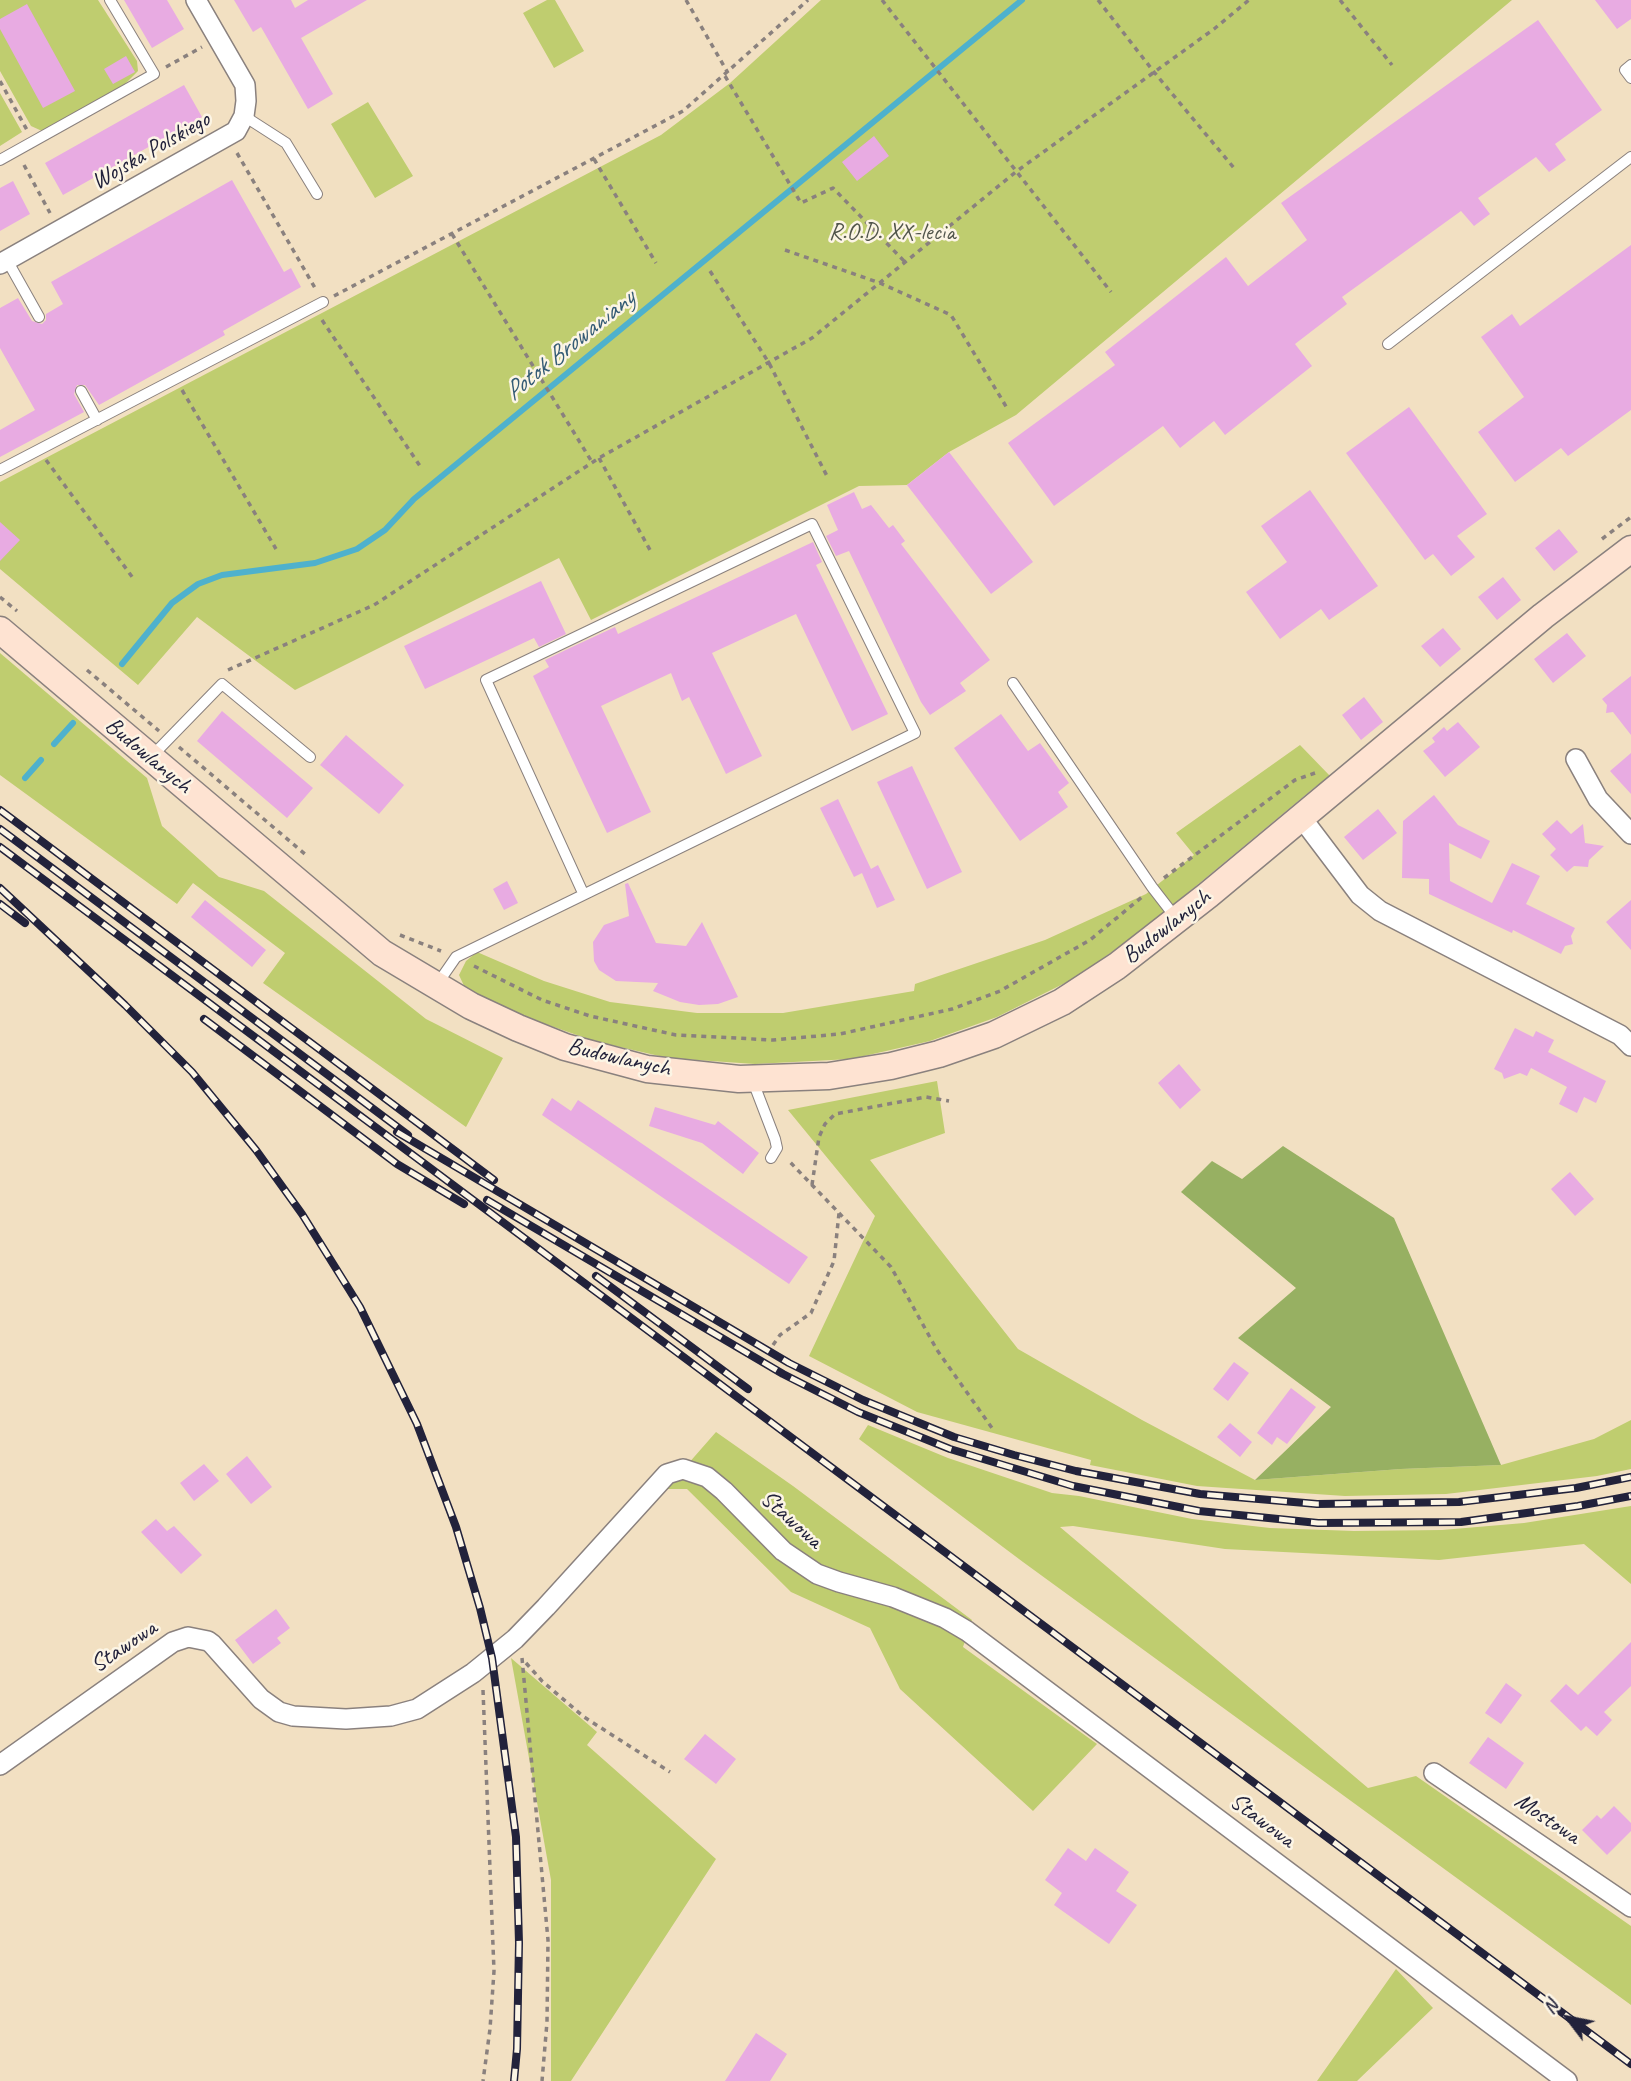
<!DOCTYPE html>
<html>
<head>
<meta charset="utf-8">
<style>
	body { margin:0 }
	#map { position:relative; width:1631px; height:2081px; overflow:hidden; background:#f2e0c2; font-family:Caveat,sans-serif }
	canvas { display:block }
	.north { position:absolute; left:1533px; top:1983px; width:70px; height:70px; -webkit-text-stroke:5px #fcf5e5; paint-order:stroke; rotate:302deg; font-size:19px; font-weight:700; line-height:28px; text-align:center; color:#22223b }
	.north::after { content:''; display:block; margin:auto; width:24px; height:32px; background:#22223b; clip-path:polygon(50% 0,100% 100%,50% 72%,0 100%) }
</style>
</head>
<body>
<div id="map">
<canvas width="1631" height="2081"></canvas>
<div class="north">N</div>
</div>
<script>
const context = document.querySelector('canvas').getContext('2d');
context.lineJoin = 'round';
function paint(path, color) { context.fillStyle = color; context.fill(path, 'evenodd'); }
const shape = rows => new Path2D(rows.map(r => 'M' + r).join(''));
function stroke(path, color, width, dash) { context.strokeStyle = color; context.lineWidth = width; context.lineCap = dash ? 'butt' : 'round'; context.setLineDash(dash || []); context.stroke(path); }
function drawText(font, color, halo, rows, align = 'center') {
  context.font = font + ' Caveat,sans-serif'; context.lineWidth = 5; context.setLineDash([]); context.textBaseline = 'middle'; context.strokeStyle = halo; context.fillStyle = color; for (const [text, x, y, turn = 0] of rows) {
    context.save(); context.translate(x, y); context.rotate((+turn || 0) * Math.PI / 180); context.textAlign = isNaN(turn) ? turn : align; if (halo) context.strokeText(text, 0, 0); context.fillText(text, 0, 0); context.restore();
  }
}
paint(shape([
	[0,0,98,0,137,61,138,71,124,85,42,131,31,126,0,71],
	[547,0,555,0,584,51,554,68,523,13],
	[821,0,1512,0,1016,415,949,452,907,485,859,486,591,620,559,558,295,690,197,617,138,685,0,569,0,482,661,135,730,83],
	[0,93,22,132,0,146],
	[368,102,413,176,375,198,331,124],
	[0,653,147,778,162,826,219,877,264,891,426,1019,503,1058,466,1127,263,983,285,953,193,883,177,904,0,775],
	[1300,745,1331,777,1315,787,1148,926,1077,977,997,1017,930,1041,851,1059,755,1064,668,1058,594,1041,511,1012,465,988,459,975,466,961,477,952,544,981,610,1002,697,1013,783,1013,914,991,915,984,1045,940,1146,894,1194,855,1176,833],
	[937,1081,945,1133,870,1160,1018,1349,1142,1420,1255,1480,1401,1469,1501,1465,1594,1439,1631,1420,1631,1469,1597,1476,1446,1494,1345,1496,1197,1486,1090,1465,1091,1460,917,1412,809,1356,875,1216,788,1110],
	[868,1425,948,1458,1052,1493,1079,1496,1192,1519,1270,1528,1354,1531,1442,1530,1524,1523,1631,1506,1631,1584,1584,1544,1439,1560,1225,1549,1073,1526,1060,1527,1368,1788,1416,1776,1631,1926,1631,2005,1023,1562,859,1439],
	[716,1432,793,1486,972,1620,963,1647,1097,1744,1033,1811,900,1689,870,1628,791,1592,687,1489,666,1489],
	[511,1658,597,1732,587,1745,716,1859,571,2081,551,2081,551,1880],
	[1396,1969,1433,2008,1357,2081,1317,2081]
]), '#bfcd6f');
paint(shape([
	[1283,1146,1394,1218,1501,1465,1401,1469,1255,1480,1331,1407,1238,1338,1296,1288,1181,1192,1212,1161,1242,1179]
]), '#97b062');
stroke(shape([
	[122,664,172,603,198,584,222,575,315,563,357,549,385,530,414,499,1022,0],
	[54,744,73,723],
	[25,778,41,760]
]), '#4eb1cd', 6);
paint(shape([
	[124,0,167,0,184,29,152,48],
	[234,0,291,0,295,8,308,0,367,0,301,38,333,94,308,109,261,27,253,32],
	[1595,0,1631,0,1631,19,1617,29],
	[27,4,75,91,43,108,0,29,0,19],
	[1538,20,1602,110,1555,144,1566,160,1549,172,1536,157,1478,198,1490,214,1474,226,1461,211,1342,297,1347,304,1295,344,1312,366,1225,435,1214,421,1180,448,1163,426,1054,506,1008,443,1115,365,1105,352,1226,257,1248,286,1307,240,1281,203],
	[126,56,135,72,113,84,104,69],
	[184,85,202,117,63,195,45,163],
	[874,136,889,156,857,181,842,162],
	[232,180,284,272,291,268,301,287,223,331,225,335,99,405,85,385,77,385,74,394,84,412,0,457,0,430,35,410,0,348,0,308,18,298,32,321,42,324,46,320,46,314,63,304,51,282],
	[13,181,30,214,0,231,0,188],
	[1631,245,1631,410,1568,456,1561,448,1515,482,1478,432,1524,397,1481,337,1512,314,1520,326],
	[1409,407,1487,514,1457,536,1475,557,1451,576,1433,554,1425,560,1346,453],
	[949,452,1033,562,991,594,907,485],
	[1310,490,1378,586,1329,620,1321,609,1280,639,1246,592,1287,562,1261,526],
	[854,492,862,509,871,505,889,528,893,525,905,541,901,544,990,660,960,683,966,691,930,715,921,702,849,551,836,556,826,536,838,530,827,505],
	[0,522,20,540,0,561],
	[1559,529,1578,552,1554,571,1535,548],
	[813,542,822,562,816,565,888,714,852,731,796,614,712,653,762,756,726,774,689,697,682,701,671,673,601,706,651,812,607,833,533,676,549,667,545,660,572,647,615,627,618,634],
	[1503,577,1521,600,1497,620,1478,597],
	[541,581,566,634,539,647,534,638,425,689,404,646],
	[1443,628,1461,649,1440,667,1421,646],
	[1567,633,1586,656,1553,683,1534,659],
	[1631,676,1631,735,1613,712,1606,713,1607,705,1602,699],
	[1364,697,1383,722,1361,740,1342,715],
	[222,711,313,788,287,818,197,741],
	[1001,714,1028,751,1040,743,1069,783,1058,792,1068,807,1020,841,954,748],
	[1458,722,1480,747,1445,777,1423,751,1435,742,1432,738,1444,727,1447,731],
	[346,735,404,785,379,814,320,765],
	[1631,753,1631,794,1610,771],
	[912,766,962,872,927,889,877,782],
	[1434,795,1458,825,1490,841,1481,859,1449,843,1450,881,1492,903,1512,863,1540,876,1526,904,1575,928,1571,936,1573,944,1565,946,1561,954,1513,930,1512,933,1429,894,1429,879,1402,878,1403,821],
	[838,799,871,869,878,865,895,900,877,908,862,873,854,877,820,808],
	[1378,809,1397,833,1363,860,1344,837],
	[1557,820,1571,834,1583,824,1585,843,1604,846,1589,860,1588,867,1574,866,1567,872,1550,855,1556,849,1542,834],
	[507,881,518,903,504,910,493,889],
	[628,883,656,943,686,946,702,922,738,997,718,1004,699,1005,680,1002,653,991,658,983,616,981,599,970,594,961,593,942,604,925,629,916,625,884],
	[205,900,266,950,252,967,191,917],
	[1631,900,1631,950,1606,922],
	[1515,1028,1533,1037,1536,1031,1554,1040,1548,1052,1606,1081,1596,1103,1584,1097,1577,1113,1559,1104,1567,1087,1531,1068,1527,1076,1520,1073,1504,1079,1502,1073,1494,1069],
	[1179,1064,1201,1090,1180,1109,1158,1083],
	[552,1098,571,1111,578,1100,808,1257,789,1284,542,1115],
	[655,1107,715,1125,718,1121,759,1153,743,1174,702,1143,649,1126],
	[1570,1172,1594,1199,1575,1216,1551,1189],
	[1234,1362,1249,1373,1228,1401,1213,1389],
	[1291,1388,1316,1407,1287,1444,1277,1437,1272,1445,1257,1433],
	[1230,1423,1252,1442,1240,1457,1217,1437],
	[247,1456,272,1487,251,1504,226,1474],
	[204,1464,219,1481,194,1501,180,1483],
	[156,1519,167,1531,174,1526,202,1555,181,1574,141,1532],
	[276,1609,290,1628,277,1638,281,1643,253,1664,235,1640],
	[1631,1642,1631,1686,1604,1712,1612,1720,1597,1736,1586,1726,1581,1731,1550,1701,1566,1684,1578,1695],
	[1506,1683,1522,1695,1501,1724,1485,1713],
	[705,1734,736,1759,716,1784,684,1759],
	[1488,1737,1524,1763,1506,1789,1469,1763],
	[1614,1806,1631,1823,1631,1831,1607,1855,1582,1830,1597,1815,1601,1819],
	[1068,1848,1086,1861,1095,1848,1129,1872,1116,1891,1137,1905,1109,1944,1054,1905,1062,1893,1045,1880],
	[756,2033,787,2054,770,2081,725,2081]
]), '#e8abe2');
const lane = shape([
	[1631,65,1625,70,1631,78],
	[244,116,286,143,317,194],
	[0,160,154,74,110,0],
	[7,260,39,317],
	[1388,344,1631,157],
	[81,391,97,420],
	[0,470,323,302],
	[1013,683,1152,887,1176,918],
	[151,757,222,684,310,757],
	[438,983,456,957,915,733,812,524,486,680,583,893],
	[752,1079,775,1139,777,1148,771,1158]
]);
const street = shape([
	[0,264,236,131,244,116,246,101,245,85,196,0],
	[1576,759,1598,799,1631,834],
	[1301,817,1360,895,1380,911,1620,1035,1631,1046],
	[0,1765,173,1642,188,1637,208,1641,212,1644,261,1699,279,1712,293,1716,346,1719,391,1716,417,1709,473,1673,515,1639,546,1607,667,1474,683,1469,707,1477,724,1491,783,1551,817,1574,839,1582,893,1597,945,1618,967,1631,1567,2081],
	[1434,1773,1631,1907]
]);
const secondary = shape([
	[0,630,382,953,471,1006,518,1028,565,1047,647,1069,739,1079,829,1076,891,1066,939,1054,994,1035,1062,1002,1117,966,1208,895,1543,616,1631,549]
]);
stroke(lane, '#8a817e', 12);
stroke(street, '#8a817e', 22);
stroke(secondary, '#8a817e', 29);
stroke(shape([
	[686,0,728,73],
	[882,0,1111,292],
	[1098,0,1154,72,1234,168],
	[1340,0,1392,65],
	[166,67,202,47],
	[725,76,801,203,833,188,905,262],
	[0,81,27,130],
	[237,153,315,288],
	[594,159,656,263],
	[24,165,50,213],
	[452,234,592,462],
	[785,250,880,283,951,315,1007,408],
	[710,271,769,363,828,478],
	[334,296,683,111,808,0],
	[322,320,420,466],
	[182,390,276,549],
	[599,458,650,550],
	[46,460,133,578],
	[1602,539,1631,517],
	[0,597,17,611],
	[87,670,159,731],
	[228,670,374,605,599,458,812,338,1017,171,1214,29,1249,0],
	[179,747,306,855],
	[1164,878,1295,780,1315,773],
	[400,935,441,951],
	[474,966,542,1000,590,1016,676,1035,773,1040,840,1034,952,1009,1000,991,1090,940,1142,897],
	[812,1185,819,1137,825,1124,835,1114,926,1097,949,1101],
	[839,1213,891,1267,937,1350,992,1428],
	[773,1345,780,1335,811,1313,834,1261,839,1213,788,1160],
	[522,1658,548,1940,547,2022,542,2081],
	[526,1663,542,1681,584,1717,670,1772],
	[483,1690,494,1971,490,2029,483,2081]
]), '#8a817e', 3.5, [5, 5]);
stroke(lane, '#fff', 10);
stroke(street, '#fff', 19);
stroke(secondary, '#fee3d2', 26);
const rail = shape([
	[0,810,494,1180],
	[0,829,408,1135],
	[0,847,1631,2064],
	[0,888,125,1005,192,1072,256,1150,302,1214,360,1307,417,1424,456,1527,480,1608,492,1658,516,1837,519,1943,517,2049,514,2081],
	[0,904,25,923],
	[204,1019,397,1164,464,1204],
	[397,1132,789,1363,863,1400,954,1437,1014,1455,1076,1471,1200,1494,1317,1504,1459,1502,1576,1488,1631,1477],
	[487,1200,783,1374,858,1412,950,1449,1073,1486,1199,1511,1318,1523,1461,1522,1578,1506,1631,1496],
	[596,1276,748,1389]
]);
stroke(rail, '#22223b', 8);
stroke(rail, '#fcf5e5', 5, [16]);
drawText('24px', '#22223b', '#fcf5e5', [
	["Wojska Polskiego",151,151,-30],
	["Budowlanych",148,756,40],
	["Budowlanych",1167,927,-38],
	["Budowlanych",619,1058,13],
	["Stawowa",791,1520,42],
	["Stawowa",124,1647,-34],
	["Mostowa",1547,1819,34],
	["Stawowa",1262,1821,37]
]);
drawText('24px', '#51554b', '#fcf5e5', [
	["R.O.D. XX-lecia",892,233]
]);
drawText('italic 26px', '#345b75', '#fcf5e5', [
	["Potok Browaniany",570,346,-39]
]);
</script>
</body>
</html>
